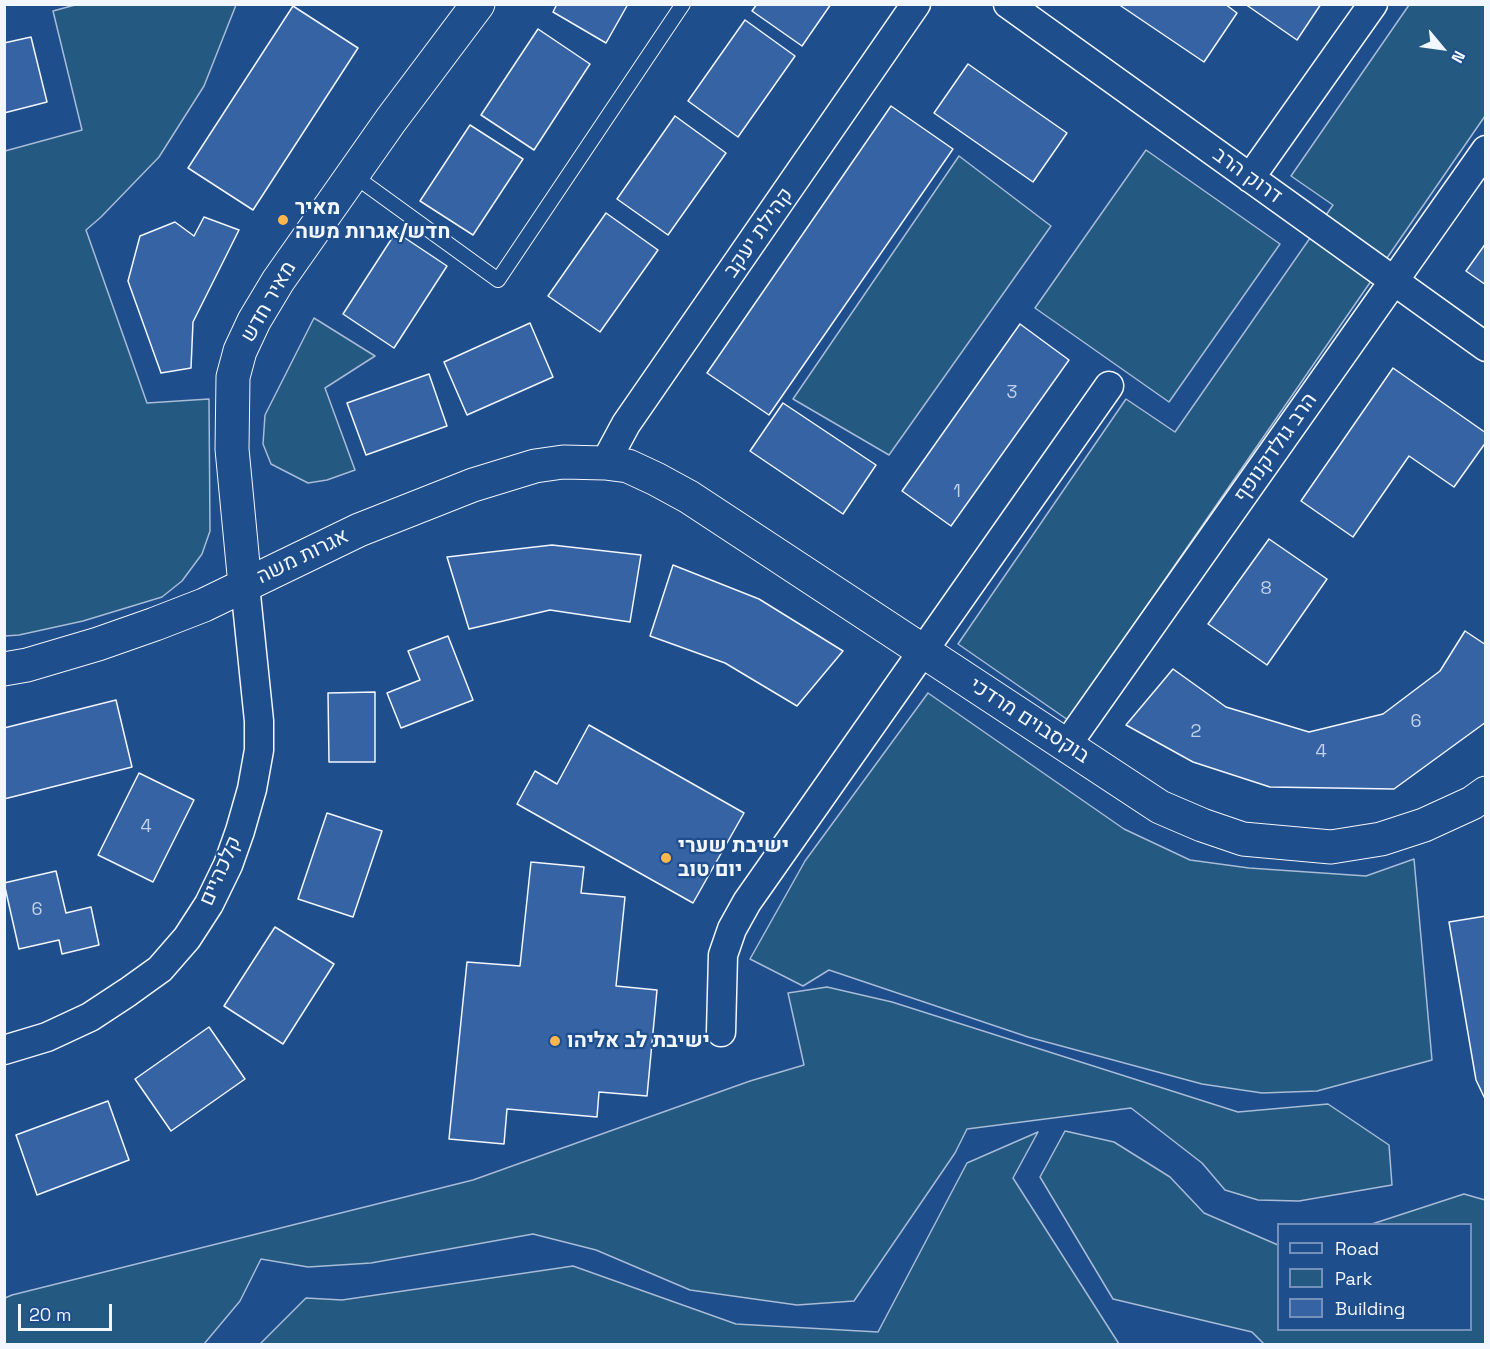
<!DOCTYPE html>
<html>
<head>
<meta charset="utf-8">
<style>
	body { margin:0 }
	#map { position:relative; width:1490px; height:1349px; overflow:hidden; background:#1f4e8c; font-family:"Space Grotesk",sans-serif }
	canvas { display:block }
	.frame { position:absolute; inset:0; border:6px solid #f2f6ff; pointer-events:none }
	.legend { position:absolute; left:1277px; top:1223px; width:195px; height:108px; box-sizing:border-box; background:#1f4e8c; border:2px solid #7391ba; margin:0; padding:8px 10px; list-style:none; font-size:18px; color:#f2f6ff }
	.legend li { display:flex; align-items:center; gap:12px; height:30px }
	.legend b { width:30px; border:2px solid #7391ba }
	.north { position:absolute; left:1412px; top:18px; width:60px; height:60px; -webkit-text-stroke:4px #1f4e8c; paint-order:stroke; rotate:119deg; font-size:16px; font-weight:700; line-height:24px; text-align:center; color:#f2f6ff }
	.north::after { content:''; display:block; margin:auto; width:21px; height:27px; background:#f2f6ff; clip-path:polygon(50% 0,100% 100%,50% 72%,0 100%) }
	.scale { position:absolute; left:18px; top:1304px; width:94px; height:27px; box-sizing:border-box; border:3px solid #f2f6ff; border-top:0; padding-left:8px; font-size:18px; line-height:21px; white-space:nowrap; color:#f2f6ff; -webkit-text-stroke:4px #1f4e8c; paint-order:stroke }
</style>
</head>
<body>
<div id="map">
<canvas width="1490" height="1349"></canvas>
<div class="frame"></div>
<ul class="legend">
<li><b style="height:8px;background:#1f4e8c"></b>Road</li>
<li><b style="height:16px;background:#245a82"></b>Park</li>
<li><b style="height:16px;background:#3563a3"></b>Building</li>
</ul>
<div class="north">N</div>
<div class="scale">20 m</div>
</div>
<script>
const context = document.querySelector('canvas').getContext('2d');
context.lineJoin = 'round';
function paint(path, color) { context.fillStyle = color; context.fill(path, 'evenodd'); }
const shape = rows => new Path2D(rows.map(r => 'M' + r).join(''));
function stroke(path, color, width, dash) { context.strokeStyle = color; context.lineWidth = width; context.lineCap = dash ? 'butt' : 'round'; context.setLineDash(dash || []); context.stroke(path); }
function drawText(font, color, halo, rows, align = 'center') {
  context.font = font + ' "Space Grotesk",Heebo,sans-serif'; context.lineWidth = 4.5; context.setLineDash([]); context.textBaseline = 'middle'; context.strokeStyle = halo; context.fillStyle = color; for (const [text, x, y, turn = 0] of rows) {
    context.save(); context.translate(x, y); context.rotate((+turn || 0) * Math.PI / 180); context.textAlign = isNaN(turn) ? turn : align; if (halo) context.strokeText(text, 0, 0); context.fillText(text, 0, 0); context.restore();
  }
}
const green = shape([
	[75,5,236,5,204,86,159,157,101,217,86,230,147,403,209,399,210,531,202,554,182,581,162,597,83,621,19,635,5,636,5,151,82,130,53,11,75,5],
	[1409,5,1485,5,1485,116,1068,720,958,644,1126,399,1175,432,1333,205,1291,176,1409,5],
	[1146,150,1280,244,1169,402,1035,308,1146,150],
	[959,156,1051,226,889,455,793,399,959,156],
	[314,318,375,356,325,388,355,470,327,480,308,483,271,464,263,444,265,415,314,318],
	[928,693,1124,829,1190,860,1249,868,1366,876,1414,859,1432,1060,1317,1091,1262,1093,1202,1084,1028,1037,829,970,803,986,750,959,805,861,928,693],
	[827,987,892,1002,1238,1112,1328,1104,1389,1145,1392,1185,1299,1201,1258,1200,1225,1190,1202,1163,1131,1108,967,1129,955,1153,854,1301,797,1305,690,1290,596,1250,533,1234,371,1263,308,1267,261,1259,240,1301,204,1344,5,1344,5,1298,12,1295,473,1180,750,1081,804,1065,788,993,827,987],
	[1065,1131,1114,1142,1170,1177,1204,1213,1278,1245,1278,1330,1470,1330,1470,1224,1372,1224,1464,1194,1485,1200,1485,1344,1264,1344,1252,1332,1113,1299,1040,1177,1065,1131],
	[1038,1132,1013,1178,1119,1344,260,1344,306,1298,342,1300,573,1266,736,1324,878,1332,967,1163,1038,1132]
]);
paint(green, '#245a82');
stroke(green, '#a8bbd7', 1.5);
const building = shape([
	[557,4,628,4,606,43,553,12,557,4],
	[757,4,831,4,802,46,752,11,757,4],
	[1118,4,1225,4,1237,13,1204,62,1118,4],
	[1245,4,1321,4,1297,40,1245,4],
	[293,6,358,48,253,210,188,168,293,6],
	[745,20,795,56,738,137,688,101,745,20],
	[538,29,590,64,534,150,481,115,538,29],
	[31,37,47,102,4,113,4,43,31,37],
	[968,64,1067,133,1033,182,934,113,968,64],
	[891,106,953,149,769,415,707,373,891,106],
	[675,116,726,153,668,235,617,199,675,116],
	[470,125,523,159,473,235,420,201,470,125],
	[606,213,658,250,600,332,548,296,606,213],
	[204,217,239,230,193,322,191,368,161,373,128,281,140,236,175,222,194,236,204,217],
	[396,232,447,266,394,348,343,314,396,232],
	[1486,243,1486,285,1466,271,1486,243],
	[530,323,553,377,467,415,444,362,530,323],
	[1020,324,1069,360,951,526,902,491,1020,324],
	[1393,368,1486,433,1486,442,1454,487,1409,456,1353,537,1301,501,1393,368],
	[429,374,447,426,366,455,347,403,429,374],
	[783,403,876,465,843,514,750,451,783,403],
	[1269,539,1327,579,1267,665,1208,624,1269,539],
	[552,545,641,555,630,622,550,610,469,629,447,557,552,545],
	[673,565,759,599,843,651,797,706,725,663,650,636,673,565],
	[1465,631,1486,645,1486,722,1394,789,1270,787,1193,762,1126,725,1173,669,1226,707,1309,732,1383,714,1440,671,1465,631],
	[448,636,473,700,401,728,387,693,420,680,408,651,448,636],
	[375,692,375,762,329,762,328,693,375,692],
	[116,700,132,767,4,799,4,728,116,700],
	[589,725,744,813,693,903,517,804,535,771,557,784,589,725],
	[139,773,194,800,153,882,98,855,139,773],
	[327,813,382,831,353,917,298,899,327,813],
	[531,862,584,867,581,893,625,897,616,986,657,990,647,1096,599,1092,597,1117,507,1109,504,1144,449,1139,467,962,520,966,531,862],
	[56,871,66,913,91,907,99,945,62,954,59,940,19,949,4,883,56,871],
	[1486,916,1486,1101,1476,1080,1449,922,1486,916],
	[275,927,334,964,283,1044,224,1006,275,927],
	[209,1027,245,1079,171,1131,135,1079,209,1027],
	[108,1101,129,1160,37,1195,16,1135,108,1101]
]);
paint(building, '#3563a3');
stroke(building, '#f2f6ff', 1.5);
const lane = shape([
	[353,175,498,280,683,4]
]);
const street = shape([
	[1008,4,1486,347],
	[1250,178,1373,4],
	[605,463,626,424,916,4],
	[1066,746,1486,150],
	[721,1032,723,955,732,929,747,902,1109,386],
	[4,1050,47,1037,90,1017,128,992,160,969,187,938,209,904,228,865,240,831,252,789,259,750,259,721,245,585]
]);
const secondary = shape([
	[245,585,232,449,233,377,240,351,254,321,278,281,391,120,478,4],
	[4,669,27,665,98,644,155,624,204,605,359,530,473,485,535,466,563,462,605,463,628,466,656,479,689,497,1160,807,1202,825,1243,839,1331,847,1381,839,1424,825,1472,803,1486,793]
]);
stroke(lane, '#f2f6ff', 16);
stroke(street, '#f2f6ff', 31);
stroke(secondary, '#f2f6ff', 35);
stroke(lane, '#1f4e8c', 14);
stroke(street, '#1f4e8c', 28);
stroke(secondary, '#1f4e8c', 33);
for (const [x, y, r, color] of [
	[283,220,6,"#ffb74d"],
	[666,858,6,"#ffb74d"],
	[555,1041,6,"#ffb74d"]
]) { const dot = new Path2D(); dot.arc(x, y, r, 0, 2 * Math.PI); context.fillStyle = color; context.fill(dot); stroke(dot, '#1f4e8c', 2); }
drawText('18px', '#c3d1e8', null, [
	["3",1012,393],
	["1",957,492],
	["8",1266,589],
	["6",1416,722],
	["2",1196,732],
	["4",1321,752],
	["4",146,827],
	["6",37,910]
]);
drawText('21px', '#f2f6ff', '#1f4e8c', [
	["דרוק הרב",1247,176,36],
	["קהילת יעקב",759,233,-55],
	["מאיר חדש",269,302,-60],
	["הרב גולדקנופף",1276,448,-55],
	["אגרות משה",303,557,-26],
	["בוקסבוים מרדכי",1029,721,33],
	["קלכהיים",221,871,-66]
]);
drawText('bold 21px', '#f2f6ff', '#1f4e8c', [
	["מאיר",295,208],
	["חדש/אגרות משה",295,232],
	["ישיבת שערי",678,846],
	["יום טוב",678,870],
	["ישיבת לב אליהו",567,1041]
], 'left');
</script>
</body>
</html>
